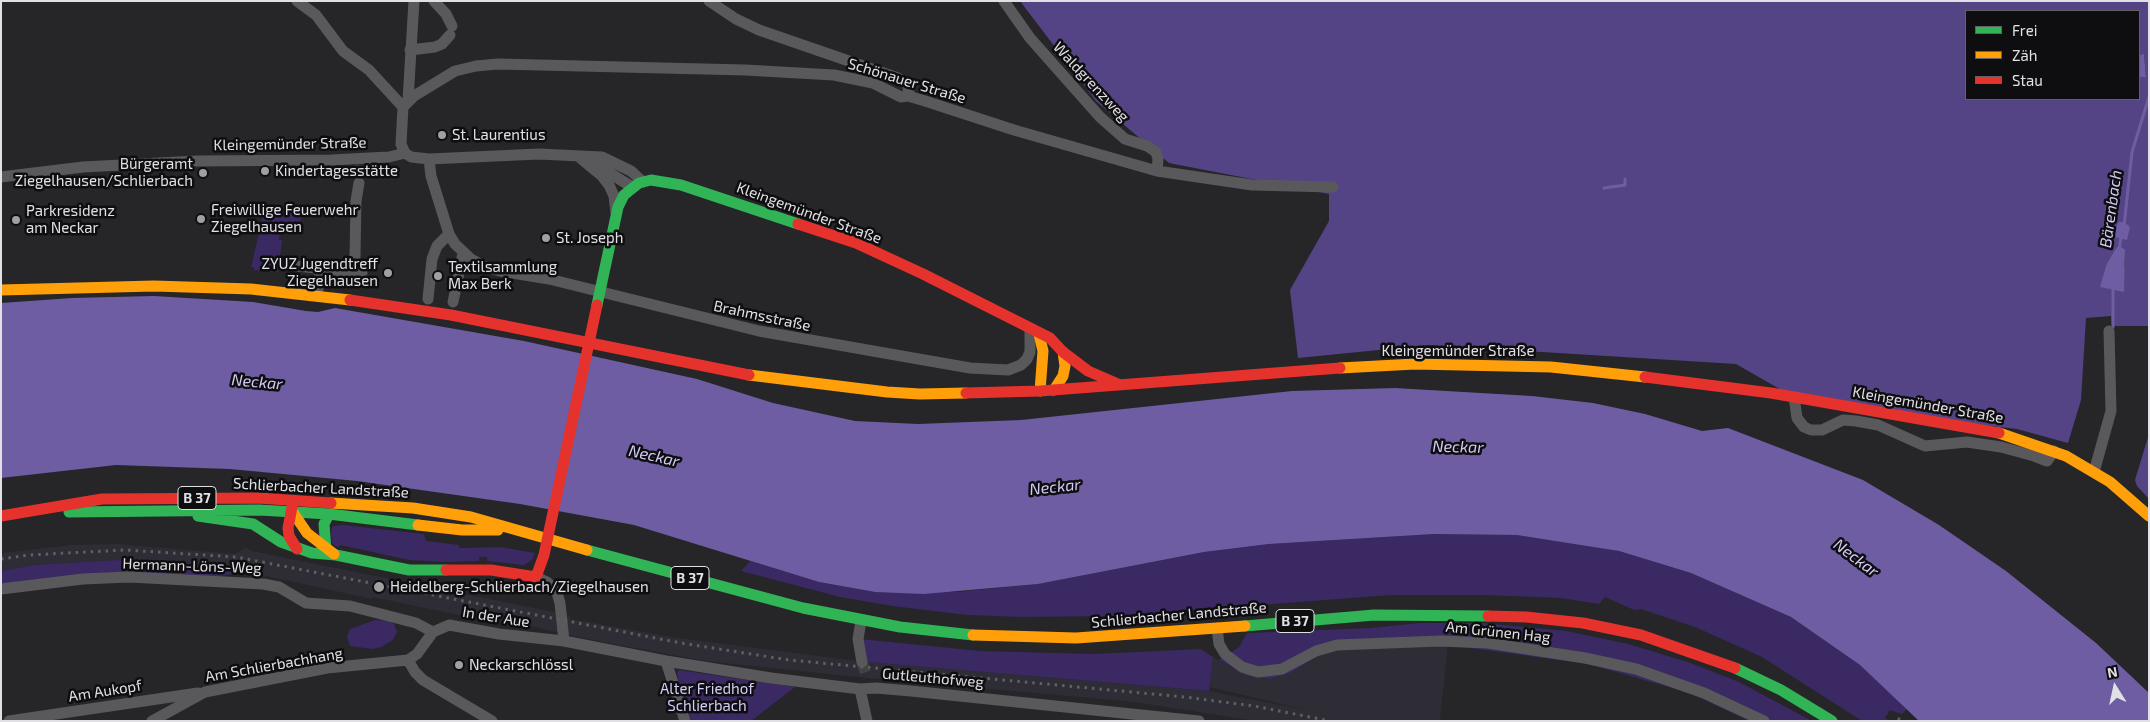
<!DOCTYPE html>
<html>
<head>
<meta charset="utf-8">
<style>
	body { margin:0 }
	#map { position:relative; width:2150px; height:722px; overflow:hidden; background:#262528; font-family:"Exo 2",sans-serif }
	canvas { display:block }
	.frame { position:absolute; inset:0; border:2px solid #e1e0e4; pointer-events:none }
	.legend { position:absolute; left:1965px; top:10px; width:175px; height:90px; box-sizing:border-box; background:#0e0d10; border:1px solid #626165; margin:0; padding:6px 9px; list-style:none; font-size:15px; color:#e1e0e4 }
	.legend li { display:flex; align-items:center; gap:10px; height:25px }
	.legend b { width:25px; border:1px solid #626165 }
	.north { position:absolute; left:2090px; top:662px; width:50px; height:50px; -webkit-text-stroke:4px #0e0d10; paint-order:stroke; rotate:350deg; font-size:14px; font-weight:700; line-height:20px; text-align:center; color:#e1e0e4 }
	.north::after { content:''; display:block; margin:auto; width:18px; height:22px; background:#e1e0e4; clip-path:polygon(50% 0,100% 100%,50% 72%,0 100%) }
</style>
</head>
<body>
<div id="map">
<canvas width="2150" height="722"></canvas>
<div class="frame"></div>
<ul class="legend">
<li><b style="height:6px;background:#30b455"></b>Frei</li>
<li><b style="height:6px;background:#ff9f0a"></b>Zäh</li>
<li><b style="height:6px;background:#e5322d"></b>Stau</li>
</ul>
<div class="north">N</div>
</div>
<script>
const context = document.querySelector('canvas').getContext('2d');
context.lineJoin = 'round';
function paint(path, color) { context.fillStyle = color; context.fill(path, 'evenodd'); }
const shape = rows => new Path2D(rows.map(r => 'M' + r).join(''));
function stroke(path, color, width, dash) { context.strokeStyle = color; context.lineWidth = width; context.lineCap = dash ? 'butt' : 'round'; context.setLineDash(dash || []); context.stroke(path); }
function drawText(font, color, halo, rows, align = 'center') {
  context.font = font + ' "Exo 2",sans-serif'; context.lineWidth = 5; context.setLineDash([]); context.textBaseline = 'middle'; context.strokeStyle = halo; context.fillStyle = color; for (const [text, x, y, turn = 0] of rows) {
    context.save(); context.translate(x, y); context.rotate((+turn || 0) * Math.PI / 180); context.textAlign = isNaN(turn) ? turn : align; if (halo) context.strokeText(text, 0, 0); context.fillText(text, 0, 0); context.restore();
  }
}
paint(shape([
	[116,544,235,554,246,547,252,551,569,615,571,619,671,637,866,662,1209,691,1311,711,1209,687,1213,657,1247,676,1270,679,1291,673,1322,653,1353,647,1448,645,1440,721,1256,721,1134,702,857,677,705,661,582,638,469,612,468,617,372,597,372,599,248,572,187,563,115,560,34,565,1,571,1,553,72,545]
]), '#2e2c35');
paint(shape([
	[300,205,301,226,285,226,280,229,279,240,282,240,278,272,254,270,254,267,251,267,265,207],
	[343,525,424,534,426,541,459,545,459,548,500,547,535,553,532,560,524,565,487,561,487,557,479,557,479,561,445,562,409,560,340,545,339,547,335,546,332,543,331,529,334,526],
	[1434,534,1517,535,1556,540,1619,551,1691,573,1791,617,1860,665,1907,709,1902,714,1890,710,1885,718,1890,721,1862,721,1762,657,1695,627,1641,609,1634,610,1605,597,1599,604,1560,598,1485,595,1391,595,1115,616,1021,617,967,615,892,606,840,597,741,571,750,561,819,582,875,592,957,592,1038,584,1204,552,1269,544],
	[115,560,187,563,242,572,209,578,1,585,1,571,34,565],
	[375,620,390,621,394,624,397,632,393,640,381,647,373,649,350,646,347,637,350,629],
	[1419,623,1483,623,1567,631,1628,644,1688,662,1739,682,1812,721,1749,721,1690,693,1588,664,1448,645,1352,647,1322,653,1291,673,1270,679,1247,676,1219,660,1239,647,1247,633,1371,628],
	[860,639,981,651,1094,654,1201,649,1213,657,1209,691,866,662],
	[679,670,795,687,751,721,691,721,679,684,677,673]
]), '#3a2962');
paint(shape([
	[1020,1,2149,1,2149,326,2112,326,2111,316,2086,318,2081,400,2068,443,2017,429,1806,404,1736,364,1429,345,1298,358,1290,290,1329,221,1329,194,1169,163,1096,101],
	[1966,11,2139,11,2139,55,2144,54,2146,77,2139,77,2139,99,1966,99],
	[2125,250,2125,267,2107,263,2110,258],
	[2149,434,2149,499,2137,486,2135,480]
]), '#554485');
paint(shape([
	[2144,54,2146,77,2139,77,2139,55],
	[2119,222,2124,222,2130,227,2127,240,2114,237,2117,225],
	[2117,247,2121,247,2125,250,2124,292,2100,287,2107,263],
	[154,296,253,302,306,311,318,312,335,308,524,341,697,379,773,403,855,421,918,424,1021,420,1292,391,1395,388,1532,396,1593,403,1645,414,1702,431,1728,428,1863,480,1939,525,2006,571,2096,643,2149,693,2149,721,1919,721,1860,665,1791,617,1691,573,1619,551,1517,535,1434,534,1269,544,1204,552,1038,584,924,594,875,592,819,582,634,525,520,504,357,481,230,469,116,465,1,478,1,303,72,298]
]), '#6e5da2');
stroke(shape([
	[1604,188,1625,185,1625,179],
	[2124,226,2132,152,2149,97],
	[2119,250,2121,237],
	[2113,286,2113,327]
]), '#6e5da2', 3);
stroke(shape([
	[359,165,359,183],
	[862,662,867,678]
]), '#424144', 11, [11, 5.5]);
stroke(shape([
	[297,1,316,15,343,51,369,70,403,107],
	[434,1,446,14,452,26],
	[709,1,736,19,759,30,898,78,907,84,909,92,908,96],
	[1004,1,1030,38,1100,117,1125,139,1147,146,1156,152,1158,159,1157,171],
	[410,50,435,47,442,44,450,35],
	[408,100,414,1],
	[579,157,602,176,609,185,614,196,616,213],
	[429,159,431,176,449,234,455,244,471,259,486,267,500,271,549,279,759,331,970,368,1008,370,1021,365,1027,359,1030,352,1030,328],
	[597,165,632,187],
	[1,177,83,167,197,161,331,160,389,157,405,153],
	[643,182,631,171,602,157,539,154,429,159,411,157,405,153,401,144,403,107,414,96,455,71,476,66,498,64,745,70,834,75,873,83,901,97,908,96,925,101,1014,130,1157,171,1252,185,1333,187],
	[355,257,356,201,359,183],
	[287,265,362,273],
	[317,296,320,269],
	[428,299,432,259,437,246,449,234],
	[453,302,463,253],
	[1794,397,1797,418,1804,427,1811,430,1822,430,1843,420,1856,421,1878,425,1925,446,1967,442,2001,447,2034,456,2047,461,2054,451],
	[2094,472,2111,411,2109,331],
	[536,577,547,582,557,593,560,603,564,641],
	[1,589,83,579,129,577,263,584,279,587,306,603,350,606,416,623,433,632],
	[861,621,858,639,862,662],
	[1217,628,1219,644,1225,654,1242,667,1258,672,1282,669,1316,651,1337,645,1440,641,1488,643,1585,658,1636,669,1704,693,1764,721],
	[408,660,415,672,423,680,492,721],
	[666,661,685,721],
	[860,689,867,721],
	[9,721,198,693],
	[152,721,205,692,327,668,408,660,417,654,433,632,449,625,499,634,564,641,666,661,771,678,860,689,876,688,911,691,1199,721]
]), '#59595b', 11);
stroke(shape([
	[597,305,618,207,624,195,639,183,651,180,681,185,798,224],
	[69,512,259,510,329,514,418,525],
	[198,516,253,524,281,542,312,553,336,555,409,570,446,570],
	[326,550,324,524,329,514],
	[587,550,803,608,900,627,973,635],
	[1245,626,1374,615,1488,616],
	[1735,668,1781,690,1832,721]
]), '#30b455', 11);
stroke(shape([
	[1,290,154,286,251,289,350,300],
	[1039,334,1043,351,1040,391],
	[1340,368,1415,364,1551,367,1645,377],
	[749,375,887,392,920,394,966,393],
	[1054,390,1063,376,1065,366,1063,352],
	[1999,433,2066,456,2110,482,2149,516],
	[331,503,413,508,471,517,587,550],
	[292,511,307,533,334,554],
	[418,525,462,530,498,530],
	[973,635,1076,638,1245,626]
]), '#ff9f0a', 11);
stroke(shape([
	[798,224,856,243,923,274,1050,338,1063,352,1088,371,1118,384],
	[350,300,451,315,749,375],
	[1645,377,1771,393,1999,433],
	[966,393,1040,391,1340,368],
	[292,507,288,528,289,536,297,549],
	[1,516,102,499,258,498,331,503],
	[446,570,491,570,536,577,544,555,597,305],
	[1488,616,1526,617,1583,623,1641,635,1735,668]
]), '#e5322d', 11);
stroke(shape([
	[1,559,29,555,125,550,236,557,681,643,789,660,1185,697,1254,706,1330,721],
	[1898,718,1901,721]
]), '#606061', 3, [2.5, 5]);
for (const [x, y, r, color] of [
	[442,135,5,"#a09fa2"],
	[265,171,5,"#a09fa2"],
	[203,173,5,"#a09fa2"],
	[201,219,5,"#a09fa2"],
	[16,220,5,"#a09fa2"],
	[546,238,5,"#a09fa2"],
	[388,273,5,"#a09fa2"],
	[438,276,5,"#a09fa2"],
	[379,587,6,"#a09fa2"],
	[459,665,5,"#a09fa2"]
]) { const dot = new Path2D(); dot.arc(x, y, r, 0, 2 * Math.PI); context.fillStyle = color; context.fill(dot); stroke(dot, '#0e0d10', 2); }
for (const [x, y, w] of [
	[197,498,38],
	[690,578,38],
	[1295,621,38]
]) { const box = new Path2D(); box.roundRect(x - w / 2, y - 11.5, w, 23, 4); context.fillStyle = '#0e0d10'; context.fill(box); stroke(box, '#e1e0e4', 1); }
drawText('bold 14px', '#e1e0e4', null, [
	["B 37",197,498],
	["B 37",690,578],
	["B 37",1295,621]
]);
drawText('15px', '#e1e0e4', '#0e0d10', [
	["Schönauer Straße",907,81,17],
	["Waldgrenzweg",1091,82,47],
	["Kleingemünder Straße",290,144,-1],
	["Kleingemünder Straße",809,213,20],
	["Brahmsstraße",762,316,12],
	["Kleingemünder Straße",1458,351],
	["Kleingemünder Straße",1928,405,10],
	["Schlierbacher Landstraße",321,488,3],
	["Hermann-Löns-Weg",192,566,2],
	["Schlierbacher Landstraße",1179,615,-5],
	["In der Aue",496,617,9],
	["Am Grünen Hag",1498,632,6],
	["Am Schlierbachhang",274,665,-10],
	["Gutleuthofweg",933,678,5],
	["Am Aukopf",105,691,-9]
]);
drawText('15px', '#e1e0e4', '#0e0d10', [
	["St. Laurentius",452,135],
	["Bürgeramt",193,164,"right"],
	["Ziegelhausen/Schlierbach",193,181,"right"],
	["Kindertagesstätte",275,171],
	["Freiwillige Feuerwehr",211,210],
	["Ziegelhausen",211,227],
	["Parkresidenz",26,211],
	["am Neckar",26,228],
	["St. Joseph",556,238],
	["ZYUZ Jugendtreff",378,264,"right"],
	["Ziegelhausen",378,281,"right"],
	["Textilsammlung",448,267],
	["Max Berk",448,284],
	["Heidelberg-Schlierbach/Ziegelhausen",390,587],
	["Neckarschlössl",469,665]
], 'left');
drawText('15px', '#d4cdf7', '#0e0d10', [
	["Alter Friedhof",707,689],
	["Schlierbach",707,706]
]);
drawText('italic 16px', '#d4ccf6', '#0e0d10', [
	["Bärenbach",2111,209,-82],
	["Neckar",257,382,5],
	["Neckar",1458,447,1],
	["Neckar",654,456,13],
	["Neckar",1055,487,-6],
	["Neckar",1856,558,37]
]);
</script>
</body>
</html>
